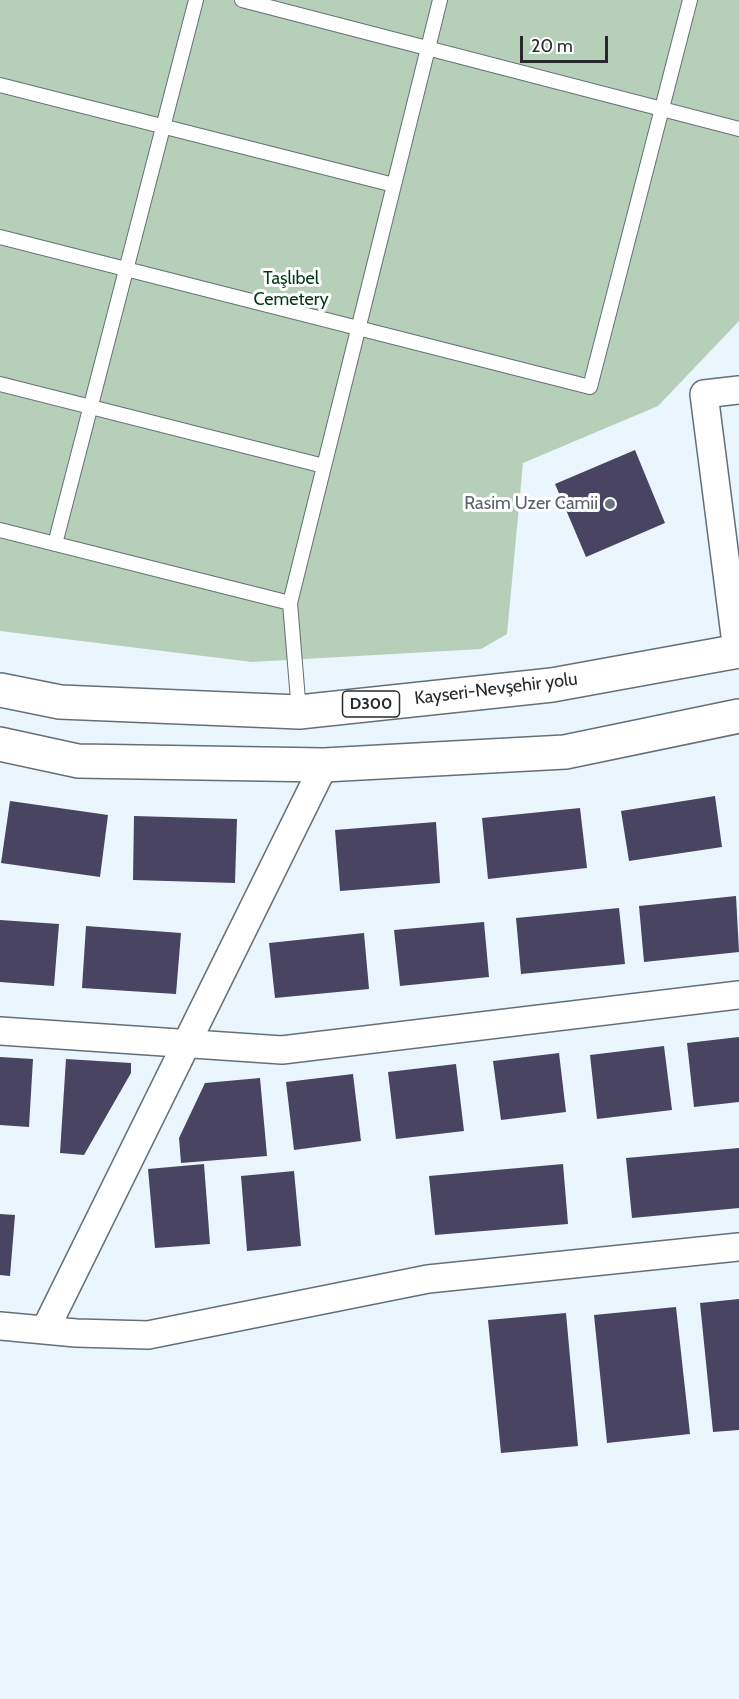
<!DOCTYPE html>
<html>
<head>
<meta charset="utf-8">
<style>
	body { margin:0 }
	#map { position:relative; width:739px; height:1699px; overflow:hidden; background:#eaf5fd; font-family:Cabin,sans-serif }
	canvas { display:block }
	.scale { position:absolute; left:520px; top:36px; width:88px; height:27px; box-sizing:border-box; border:3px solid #262a2d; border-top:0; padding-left:8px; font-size:18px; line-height:21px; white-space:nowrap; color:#262a2d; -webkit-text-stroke:4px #fff; paint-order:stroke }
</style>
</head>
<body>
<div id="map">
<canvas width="739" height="1699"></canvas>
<div class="scale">20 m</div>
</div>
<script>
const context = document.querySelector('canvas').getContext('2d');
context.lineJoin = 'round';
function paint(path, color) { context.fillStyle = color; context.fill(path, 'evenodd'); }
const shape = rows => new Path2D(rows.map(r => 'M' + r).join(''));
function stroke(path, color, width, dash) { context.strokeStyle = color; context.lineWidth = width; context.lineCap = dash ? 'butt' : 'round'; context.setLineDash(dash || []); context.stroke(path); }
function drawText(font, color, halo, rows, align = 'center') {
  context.font = font + ' Cabin,sans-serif'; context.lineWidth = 6; context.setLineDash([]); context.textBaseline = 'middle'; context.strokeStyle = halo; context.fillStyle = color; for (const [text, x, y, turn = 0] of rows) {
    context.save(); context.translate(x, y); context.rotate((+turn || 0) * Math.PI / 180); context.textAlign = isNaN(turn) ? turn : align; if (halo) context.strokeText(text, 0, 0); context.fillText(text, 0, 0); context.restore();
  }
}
paint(shape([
	[0,0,739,0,739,321,658,406,523,463,507,634,481,649,252,662,0,631]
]), '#b5cfb9');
paint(shape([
	[635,450,665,523,586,557,555,484],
	[715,796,722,847,629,861,621,811],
	[10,801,108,815,100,877,1,863],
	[580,808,587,868,488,879,482,818],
	[134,816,237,819,235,883,133,880],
	[436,822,440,883,340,891,335,830],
	[736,896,739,952,644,962,639,906],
	[619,908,625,964,521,974,516,918],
	[0,920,59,924,54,986,0,982],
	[484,922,489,977,400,986,394,930],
	[86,926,181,933,176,994,82,988],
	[364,933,369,989,275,998,269,943],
	[739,1037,739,1102,694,1107,687,1043],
	[664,1046,672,1110,597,1119,590,1055],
	[559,1053,566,1112,501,1120,493,1061],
	[0,1057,33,1059,29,1127,0,1125],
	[66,1059,131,1063,131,1073,84,1155,60,1153],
	[456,1064,464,1131,396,1139,388,1072],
	[353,1074,361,1141,294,1150,286,1082],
	[260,1078,267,1156,181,1163,179,1138,205,1083],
	[739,1148,739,1208,632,1218,626,1158],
	[204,1164,210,1244,155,1248,148,1169],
	[563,1164,568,1224,435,1235,429,1176],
	[294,1171,301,1246,247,1251,241,1176],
	[0,1214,15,1215,10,1276,0,1275],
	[739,1299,739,1430,713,1432,700,1303],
	[676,1307,690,1434,607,1443,594,1315],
	[566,1313,578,1446,501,1453,488,1320]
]), '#484462');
const service = shape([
	[242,0,739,129],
	[0,85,394,185],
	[0,237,590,387,690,0],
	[0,384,324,466],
	[0,530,290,603],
	[55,544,196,0],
	[299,712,290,603,440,0]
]);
const minor = shape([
	[737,651,704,394,739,390],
	[0,1031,282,1050,739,995],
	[0,1326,76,1333,148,1335,428,1279,739,1247],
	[45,1330,324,765]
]);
const trunk = shape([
	[0,690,60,702,299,712,552,685,739,651],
	[0,744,78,761,324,765,565,752,739,716]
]);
stroke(service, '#656f76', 16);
stroke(minor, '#656f76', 30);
stroke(trunk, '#656f76', 36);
stroke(service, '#fff', 14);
stroke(minor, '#fff', 27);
stroke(trunk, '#fff', 33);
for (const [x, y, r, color] of [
	[610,504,6,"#6b7280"]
]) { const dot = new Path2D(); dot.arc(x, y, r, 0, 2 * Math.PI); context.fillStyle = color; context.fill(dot); stroke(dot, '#fff', 2); }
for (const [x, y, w] of [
	[371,704,57]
]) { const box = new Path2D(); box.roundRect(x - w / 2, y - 13, w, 26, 4.5); context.fillStyle = '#fff'; context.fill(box); stroke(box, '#262a2d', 1.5); }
drawText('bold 16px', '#262a2d', null, [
	["D300",371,704]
]);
drawText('18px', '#013816', '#fff', [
	["Taşlıbel",291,279],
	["Cemetery",291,300]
]);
drawText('18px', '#5b616d', '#fff', [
	["Rasim Uzer Camii",598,504]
], 'right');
drawText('18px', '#262a2d', '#fff', [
	["Kayseri-Nevşehir yolu",496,689,-7]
]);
</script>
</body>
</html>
